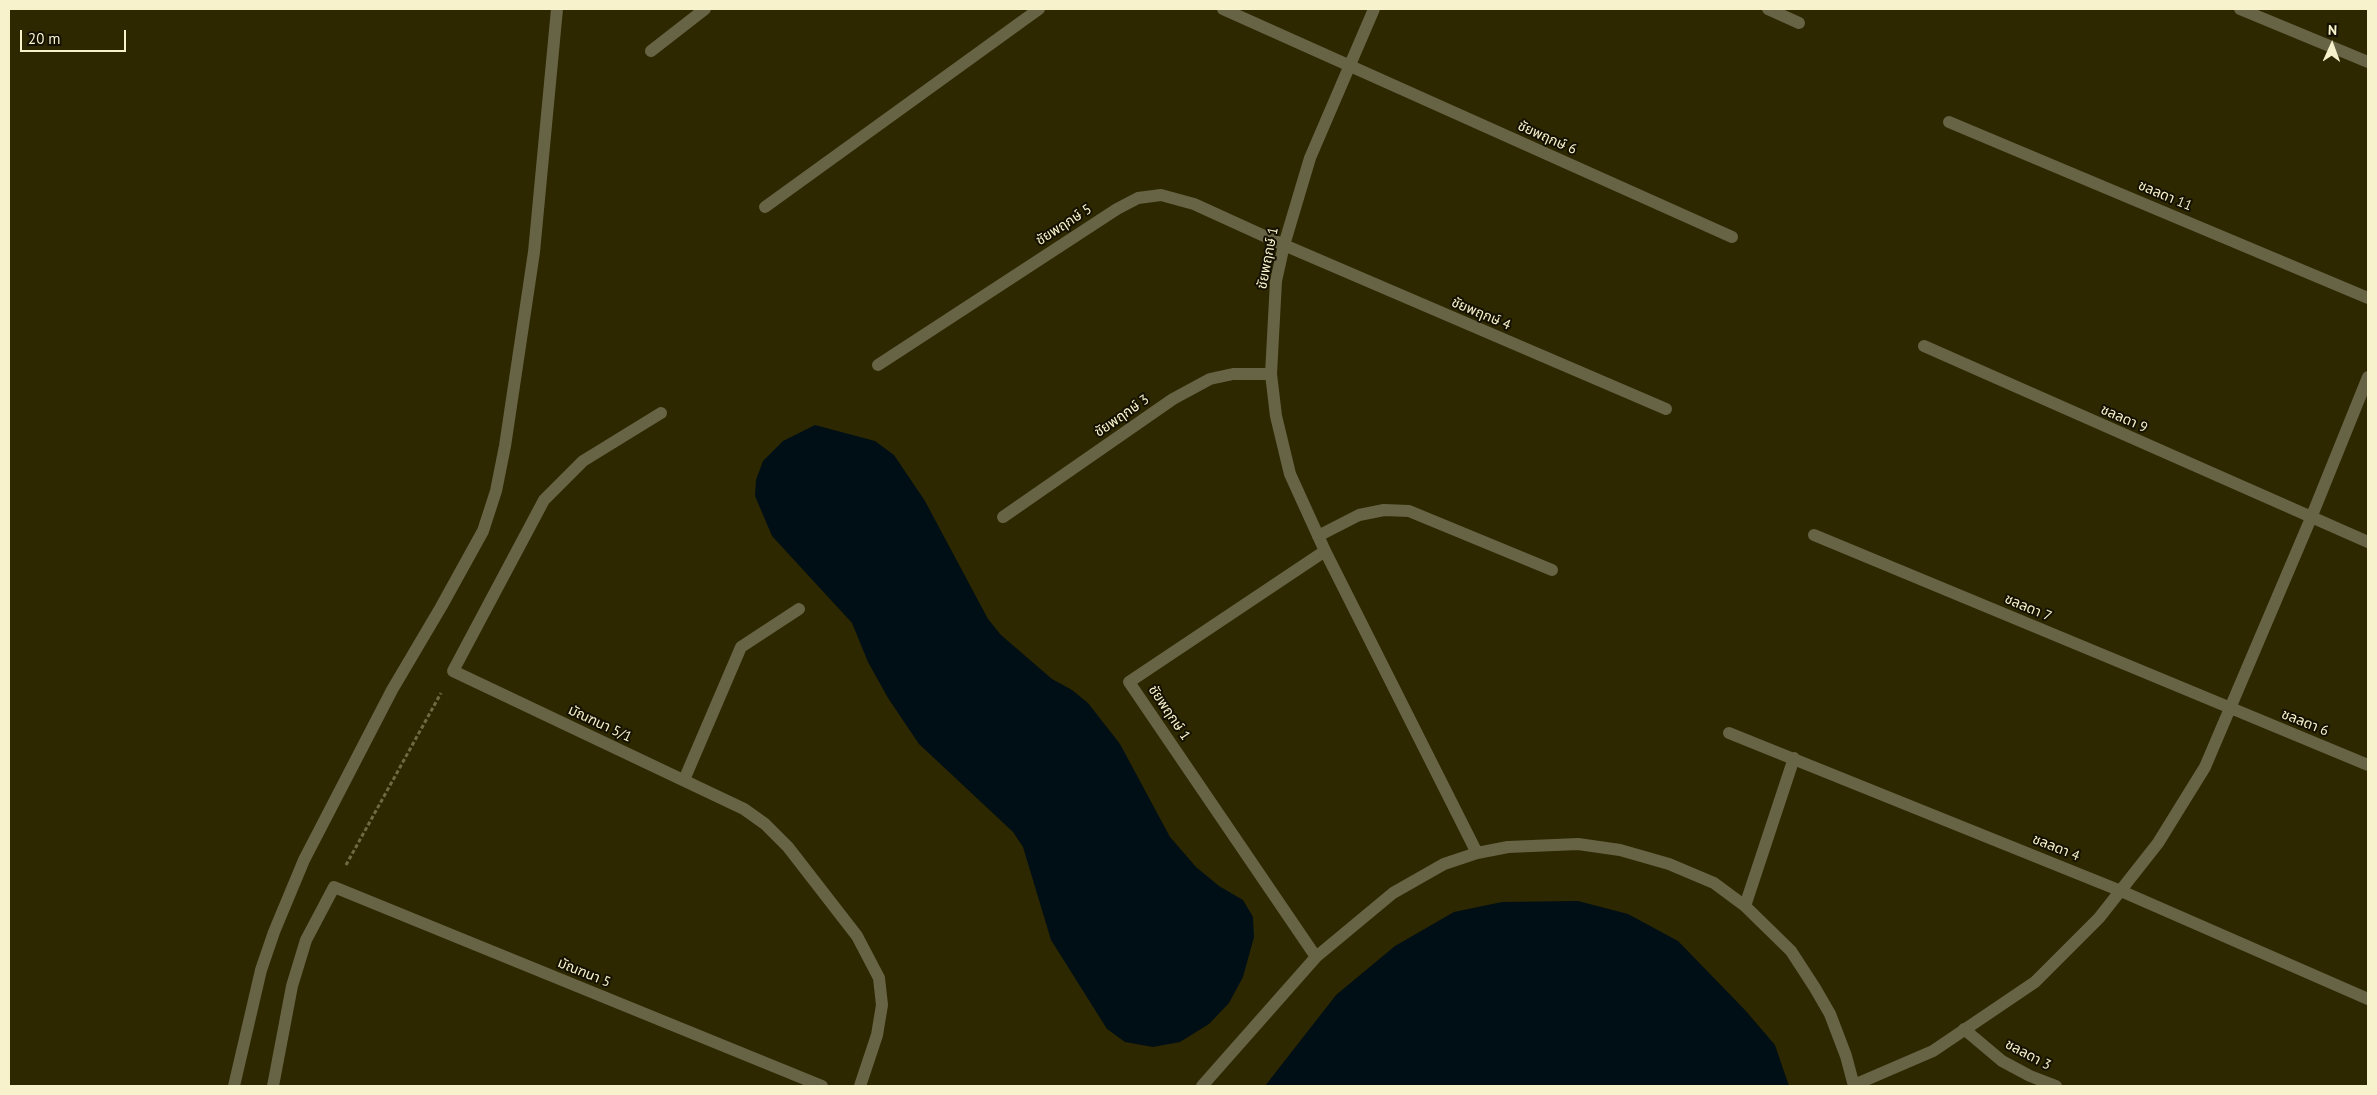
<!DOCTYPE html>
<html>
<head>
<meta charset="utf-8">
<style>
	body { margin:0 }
	#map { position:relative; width:2377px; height:1095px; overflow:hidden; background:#2e2800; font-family:"PT Sans",sans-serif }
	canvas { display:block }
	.frame { position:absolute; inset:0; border:10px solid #f7f2cc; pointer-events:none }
	.north { position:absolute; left:2307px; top:20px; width:50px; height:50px; -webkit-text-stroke:4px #141100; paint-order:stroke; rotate:2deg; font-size:14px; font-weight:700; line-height:20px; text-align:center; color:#f7f2cc }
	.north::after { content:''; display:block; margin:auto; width:18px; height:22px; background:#f7f2cc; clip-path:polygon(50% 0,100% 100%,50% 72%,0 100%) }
	.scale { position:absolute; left:20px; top:30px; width:106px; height:22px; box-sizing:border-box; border:2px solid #f7f2cc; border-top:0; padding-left:6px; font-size:15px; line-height:18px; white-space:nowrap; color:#f7f2cc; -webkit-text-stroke:4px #141100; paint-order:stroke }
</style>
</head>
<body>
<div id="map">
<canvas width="2377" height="1095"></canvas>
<div class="frame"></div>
<div class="north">N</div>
<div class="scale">20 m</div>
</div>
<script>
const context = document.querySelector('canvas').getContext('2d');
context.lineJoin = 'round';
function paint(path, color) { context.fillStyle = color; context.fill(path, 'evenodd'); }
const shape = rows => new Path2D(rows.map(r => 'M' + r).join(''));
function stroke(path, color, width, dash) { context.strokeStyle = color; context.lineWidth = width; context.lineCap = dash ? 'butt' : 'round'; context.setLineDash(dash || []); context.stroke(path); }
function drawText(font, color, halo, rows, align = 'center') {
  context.font = font + ' "PT Sans","Noto Sans Thai",sans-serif'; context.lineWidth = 4; context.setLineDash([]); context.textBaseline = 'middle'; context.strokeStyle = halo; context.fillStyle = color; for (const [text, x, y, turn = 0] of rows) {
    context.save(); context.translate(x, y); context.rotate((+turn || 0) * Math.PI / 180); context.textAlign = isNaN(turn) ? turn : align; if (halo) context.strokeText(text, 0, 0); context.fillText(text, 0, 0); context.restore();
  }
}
paint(shape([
	[815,425,875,441,894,455,925,501,988,619,1001,635,1052,679,1072,690,1088,703,1120,744,1170,837,1196,867,1219,886,1243,900,1253,917,1254,937,1243,977,1229,1003,1209,1024,1180,1042,1153,1047,1125,1042,1107,1029,1051,940,1023,847,1013,832,919,744,888,698,868,662,852,623,772,536,755,496,756,480,763,461,783,441],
	[1578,901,1628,914,1678,941,1745,1010,1775,1045,1789,1086,1265,1086,1336,995,1395,946,1454,912,1502,902]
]), '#000f16');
stroke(shape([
	[346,865,441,693]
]), '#706a43', 3, [4, 2.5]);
stroke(shape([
	[234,1086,261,970,274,932,304,860,392,690,441,607,483,531,496,491,505,446,534,252,557,9]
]), '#676345', 12);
stroke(shape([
	[1223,9,1732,237],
	[1374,9,1310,158,1284,245,1276,281,1271,374,1276,416,1290,474,1325,551,1477,853],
	[1768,9,1799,23],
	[2240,9,2368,62],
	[651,51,705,9],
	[1949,122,2368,298],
	[765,207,1039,9],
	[1924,346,2368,542],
	[878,365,1117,209,1138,198,1161,195,1194,204,1284,245,1666,409],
	[661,413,583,461,544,500,453,671,744,809,765,824,788,847,857,936,879,978,882,1005,877,1035,860,1086],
	[1003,517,1173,399,1210,379,1233,374,1271,374],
	[1814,535,2368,765],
	[1318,536,1359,515,1384,510,1409,511,1552,570],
	[1729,733,2121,891,2368,999],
	[684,780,741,647,799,609],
	[1745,906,1794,758],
	[1316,957,1129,682,1325,551],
	[1964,1029,2002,1061,2030,1076,2056,1086],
	[1854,1085,1933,1051,2035,982,2099,918,2158,843,2205,767,2311,518,2368,377],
	[273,1086,292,986,306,940,334,887,822,1086],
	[1202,1086,1316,957,1393,893,1444,864,1477,853,1508,847,1578,844,1620,850,1669,864,1714,883,1745,906,1791,951,1815,988,1830,1014,1846,1056,1854,1086]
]), '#676345', 12);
drawText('14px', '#f7f2cc', '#141100', [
	["ชัยพฤกษ์ 6",1547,138,24],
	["ชลลดา 11",2165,196,23],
	["ชัยพฤกษ์ 5",1064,225,-33],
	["ชัยพฤกษ์ 1",1268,258,-79],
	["ชัยพฤกษ์ 4",1481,314,23],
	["ชัยพฤกษ์ 3",1122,416,-35],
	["ชลลดา 9",2124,419,24],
	["ชลลดา 7",2028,608,23],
	["ชัยพฤกษ์ 1",1169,713,56],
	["ชลลดา 6",2305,723,22],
	["มัณฑนา 5/1",600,724,25],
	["ชลลดา 4",2056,848,22],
	["มัณฑนา 5",584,973,22],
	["ชลลดา 3",2028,1055,28]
]);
</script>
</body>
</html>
